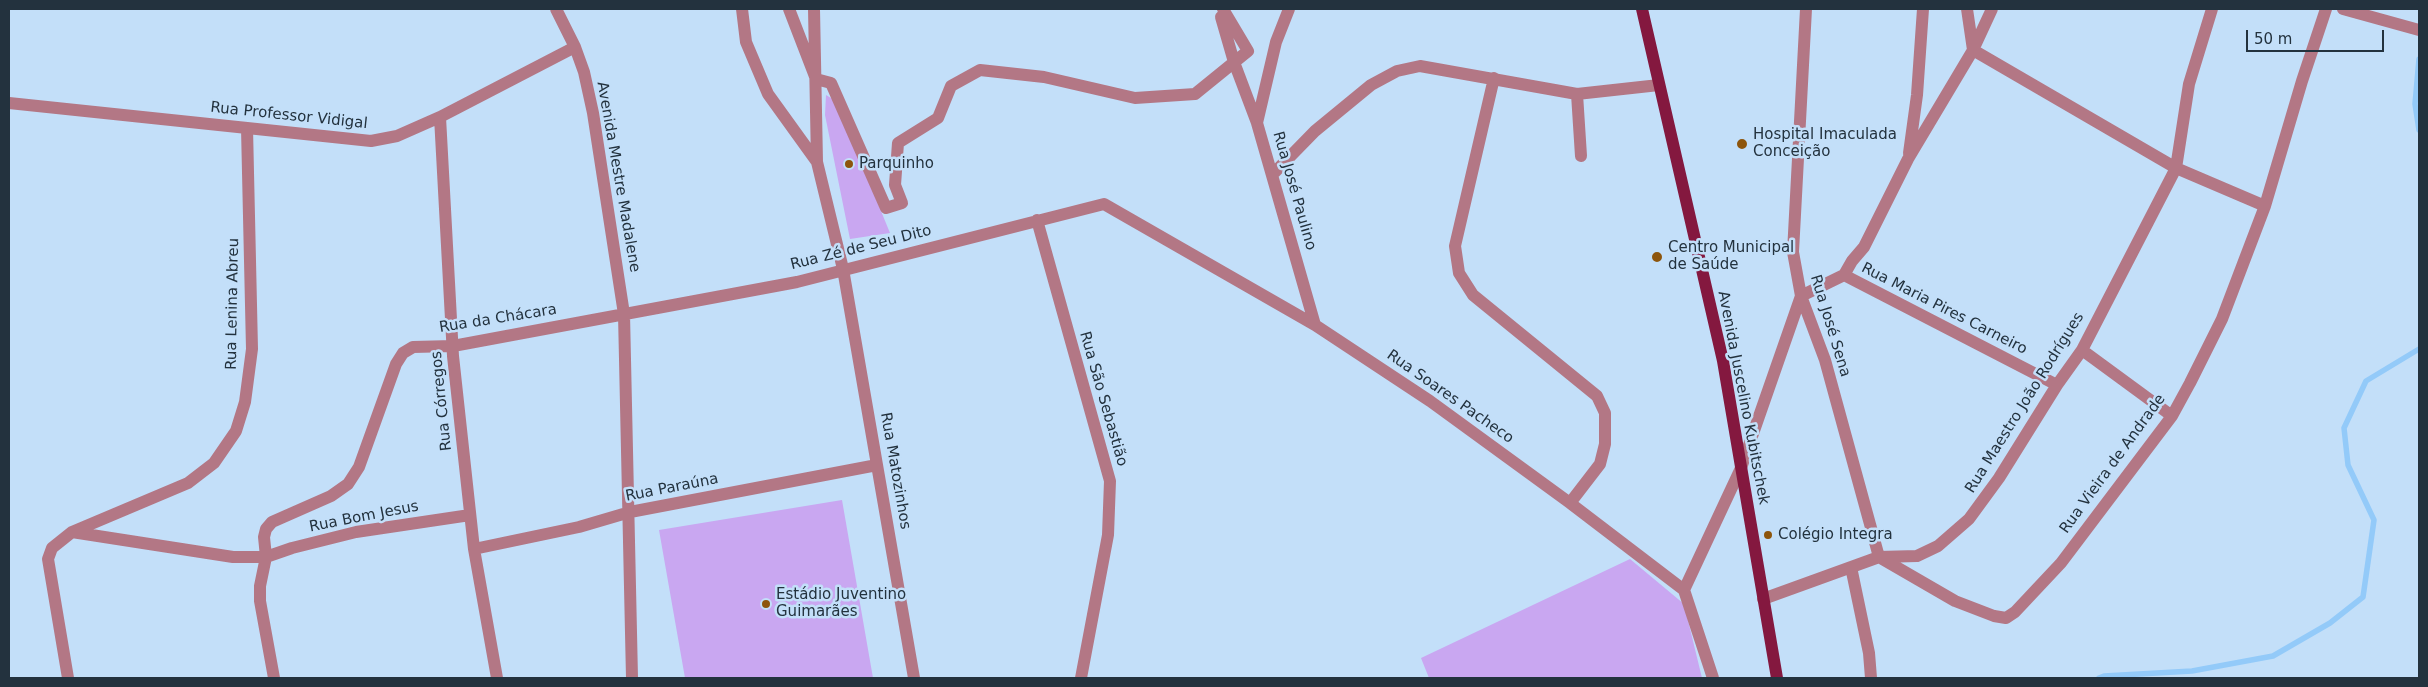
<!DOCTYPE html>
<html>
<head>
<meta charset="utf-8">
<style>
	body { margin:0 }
	#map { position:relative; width:2428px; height:687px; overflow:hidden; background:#c3dff9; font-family:"DejaVu Sans",sans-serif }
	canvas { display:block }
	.frame { position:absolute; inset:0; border:10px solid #23323e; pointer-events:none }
	.scale { position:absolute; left:2246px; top:30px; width:138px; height:22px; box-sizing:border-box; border:2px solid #23323e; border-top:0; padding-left:6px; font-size:15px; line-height:18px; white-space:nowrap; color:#23323e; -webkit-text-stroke:4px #c3dff9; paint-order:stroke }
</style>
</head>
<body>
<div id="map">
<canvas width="2428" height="687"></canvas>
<div class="frame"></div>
<div class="scale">50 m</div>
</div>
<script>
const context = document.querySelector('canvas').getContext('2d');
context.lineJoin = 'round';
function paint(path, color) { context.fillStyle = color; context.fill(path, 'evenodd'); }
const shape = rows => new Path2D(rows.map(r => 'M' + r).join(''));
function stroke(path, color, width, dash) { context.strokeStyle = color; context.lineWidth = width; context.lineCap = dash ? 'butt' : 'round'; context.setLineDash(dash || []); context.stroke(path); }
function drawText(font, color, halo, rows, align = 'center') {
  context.font = font + ' "DejaVu Sans",sans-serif'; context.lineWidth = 5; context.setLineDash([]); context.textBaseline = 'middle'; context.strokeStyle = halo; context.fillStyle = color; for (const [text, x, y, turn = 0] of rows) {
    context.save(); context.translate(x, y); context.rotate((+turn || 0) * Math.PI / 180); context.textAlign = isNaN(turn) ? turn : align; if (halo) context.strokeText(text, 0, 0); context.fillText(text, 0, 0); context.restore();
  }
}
paint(shape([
	[826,95,836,101,890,233,850,239,825,115],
	[842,500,873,678,685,678,659,530],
	[1630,559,1684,604,1702,678,1429,678,1421,658]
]), '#c9a7f1');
stroke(shape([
	[2419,59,2415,104,2419,130],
	[2099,678,2104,676,2192,671,2273,656,2330,623,2363,597,2374,520,2348,465,2344,428,2366,381,2419,349]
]), '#93caf9', 5.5);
stroke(shape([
	[556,9,575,47,584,72,593,113,624,314,632,678],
	[742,9,746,42,768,94,817,162,843,269,914,678],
	[789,9,816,79,831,83,886,208,902,203,895,185,898,143,938,118,951,86,980,70,1044,77,1135,98,1195,94,1248,51,1223,9],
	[814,9,817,162],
	[1289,9,1276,42,1257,123,1315,325],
	[1806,9,1793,252,1801,296,1825,360,1879,557,1955,601,1994,616,2006,618,2015,612,2061,563,2172,416,2190,383,2222,319,2265,206,2302,81,2326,9],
	[1967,9,1973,50,2176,168,2265,206],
	[2343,9,2419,30],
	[1221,17,1234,62,1257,123],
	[1494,78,1455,246,1459,273,1473,295,1597,396,1605,413,1605,444,1600,464,1570,503],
	[1577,94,1581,156],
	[9,103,371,141,397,136,440,117,575,47],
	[440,117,453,356,474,549,497,678],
	[1909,153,1917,95,1923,9],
	[1272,175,1315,131,1371,85,1397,71,1420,66,1577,94,1659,85],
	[1037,220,1110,481,1108,535,1081,678],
	[1844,275,2057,385],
	[2082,350,2172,416],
	[72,532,233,557,266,557,292,548,356,532,470,515],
	[474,549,579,527,630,512,877,465],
	[1851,567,1869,653,1871,678],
	[1684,590,1741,468,1801,296,1844,275,1852,261,1864,247,1908,159,1973,50,1992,9],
	[1763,599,1879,557,1917,556,1938,546,1969,519,1999,478,2057,385,2082,350,2176,168,2189,84,2212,9],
	[68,678,48,559,52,548,72,532,188,483,214,463,236,431,245,402,252,349,247,128],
	[274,678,260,601,260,586,266,557,264,537,266,529,272,522,331,496,348,484,359,467,396,364,403,353,413,347,453,346,797,282,1104,204,1315,325,1430,401,1570,503,1684,590,1713,678]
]), '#b37785', 12);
stroke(shape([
	[1642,9,1723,361,1777,678]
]), '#84183f', 12);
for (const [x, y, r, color] of [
	[1742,144,6,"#8d550c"],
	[849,164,5,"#8d550c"],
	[1657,257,6,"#8d550c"],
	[1768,535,5,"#8d550c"],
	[766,604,5,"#8d550c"]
]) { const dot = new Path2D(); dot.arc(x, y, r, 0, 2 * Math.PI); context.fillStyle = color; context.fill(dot); stroke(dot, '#c3dff9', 2); }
drawText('15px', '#23323e', '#c3dff9', [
	["Rua Professor Vidigal",289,116,6],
	["Avenida Mestre Madalene",618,177,80],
	["Rua José Paulino",1294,191,74],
	["Rua Zé de Seu Dito",861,248,-14],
	["Rua Lenina Abreu",233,304,-89],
	["Rua Maria Pires Carneiro",1944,309,27],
	["Rua da Chácara",498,319,-9],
	["Rua José Sena",1830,326,73],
	["Rua Soares Pacheco",1450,397,35],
	["Avenida Juscelino Kubitschek",1743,398,79],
	["Rua São Sebastião",1103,399,74],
	["Rua Córregos",442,401,-96],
	["Rua Maestro João Rodrígues",2025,403,-58],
	["Rua Vieira de Andrade",2113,464,-54],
	["Rua Matozinhos",895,471,80],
	["Rua Paraúna",672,488,-11],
	["Rua Bom Jesus",364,517,-11]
]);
drawText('15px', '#23323e', '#c3dff9', [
	["Hospital Imaculada",1753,135],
	["Conceição",1753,152],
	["Parquinho",859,164],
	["Centro Municipal",1668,248],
	["de Saúde",1668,265],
	["Colégio Integra",1778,535],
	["Estádio Juventino",776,595],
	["Guimarães",776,612]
], 'left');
</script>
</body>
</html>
